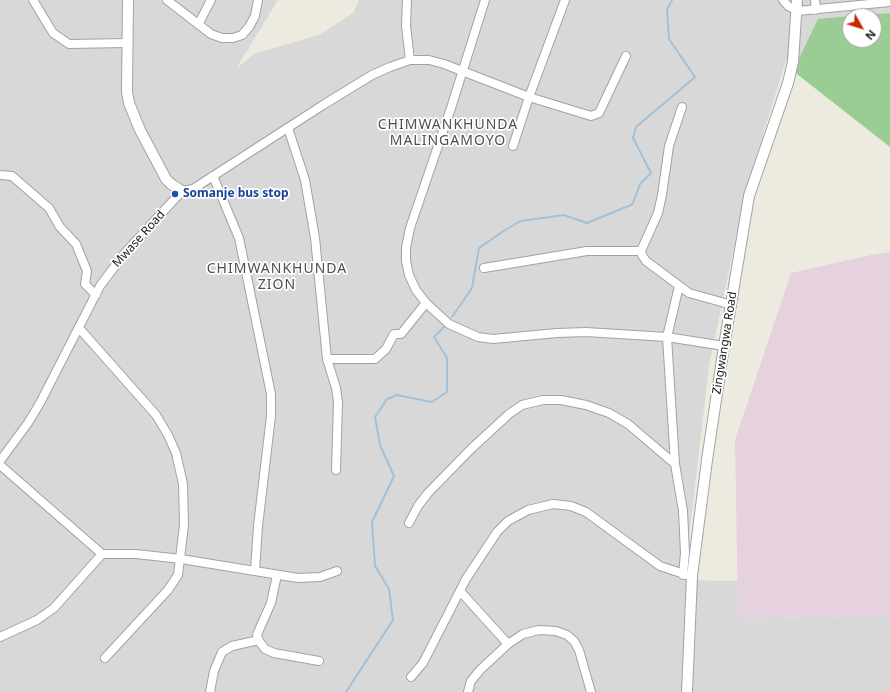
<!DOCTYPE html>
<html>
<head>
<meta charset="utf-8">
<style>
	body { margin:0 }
	#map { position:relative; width:890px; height:692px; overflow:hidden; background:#edebe0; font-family:"Noto Sans",sans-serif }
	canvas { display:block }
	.north { position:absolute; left:842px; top:8px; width:40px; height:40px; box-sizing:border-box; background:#fff; border:1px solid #a4a4a4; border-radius:50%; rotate:129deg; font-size:11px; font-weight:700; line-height:16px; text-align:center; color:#1b1b1b }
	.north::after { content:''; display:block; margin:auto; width:14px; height:18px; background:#c62900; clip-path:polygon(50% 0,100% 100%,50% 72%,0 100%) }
</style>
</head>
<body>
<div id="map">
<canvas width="890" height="692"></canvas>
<div class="north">N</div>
</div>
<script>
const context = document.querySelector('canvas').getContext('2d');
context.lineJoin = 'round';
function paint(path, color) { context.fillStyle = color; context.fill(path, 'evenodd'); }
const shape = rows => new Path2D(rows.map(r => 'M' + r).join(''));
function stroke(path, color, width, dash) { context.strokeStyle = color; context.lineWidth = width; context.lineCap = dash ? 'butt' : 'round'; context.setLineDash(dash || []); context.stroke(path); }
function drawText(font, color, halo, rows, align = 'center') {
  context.font = font + ' "Noto Sans",sans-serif'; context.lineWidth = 3.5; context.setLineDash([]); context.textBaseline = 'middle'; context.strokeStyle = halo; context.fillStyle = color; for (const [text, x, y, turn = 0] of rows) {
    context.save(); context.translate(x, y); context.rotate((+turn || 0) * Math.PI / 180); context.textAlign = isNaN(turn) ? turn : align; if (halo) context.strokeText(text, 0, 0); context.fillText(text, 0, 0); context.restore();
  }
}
paint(shape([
	[0,0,278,0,236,69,254,54,321,34,353,13,359,0,890,0,890,47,786,60,764,131,741,214,709,366,684,580,738,581,739,619,890,615,890,692,0,692],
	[850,16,874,16,874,40,850,40]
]), '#d9d8d8');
paint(shape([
	[890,252,890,615,738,619,735,440,791,273,871,255]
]), '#e6d2de');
paint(shape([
	[890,13,890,147,793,71,818,19,850,16,850,40,874,40,874,16,856,16]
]), '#99cd94');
stroke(shape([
	[452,317,472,288,479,248,505,230,521,221,564,215,587,223,631,205,633,203,640,184,651,173,633,138,636,127,695,77,669,39,667,10,672,0],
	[346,692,393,620,389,589,375,566,372,522,394,476,380,445,375,417,387,399,397,395,432,402,447,392,447,358,434,337,445,326]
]), '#9fc2dc', 2);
const minor = shape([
	[33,0,53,33,69,44,126,43],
	[167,0,211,34,222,38,233,38,242,35,249,27,255,16,258,0],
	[407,0,406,26,410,60],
	[485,0,451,108,410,228,406,248,406,261,409,275,416,290,426,303,449,324,478,337,493,339,557,333,586,332,667,337,724,346],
	[783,0,788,6,798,11,890,2],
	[815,0,816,10],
	[199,23,211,0],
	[682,107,669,146,662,195,658,213,641,251,642,255,646,261,689,293,732,305],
	[288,128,305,180,315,238,327,359,336,388,338,402,336,470],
	[513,146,529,97,565,0],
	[0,175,12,176,49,208,60,227,76,244,87,271,85,284,96,295],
	[213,176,239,238,271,394,271,416,258,526,255,571],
	[484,268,587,251,641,251],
	[79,328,156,415,168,435,176,453,183,484,184,525,178,575,168,590,105,658],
	[327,359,375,359,386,349,394,334,401,334,426,303],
	[0,461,28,423,40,403,100,286,124,254,182,191,193,189,323,105,372,75,390,67,410,60,429,60,444,64,529,97,591,116,599,113,626,56],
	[675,464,667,337,679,286],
	[0,465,102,554,136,554,181,559,298,578,320,577,337,571],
	[409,523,418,506,428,493,471,449,509,414,522,405,543,400,561,400,586,405,609,413,628,424,675,464,683,511,685,553,683,575],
	[277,575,271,603,259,630,257,635,259,641,265,649,274,653,319,661],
	[460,591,508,644],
	[0,637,37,620,54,608,102,554],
	[411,677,423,663,466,579,497,532,508,521,528,510,553,504,571,506,586,512,660,566,687,575],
	[210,692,214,671,222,652,232,646,259,640],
	[468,692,471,681,480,670,508,644,523,634,539,630,556,631,567,635,574,641,579,650,591,692]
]);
const tertiary = shape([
	[128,0,127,92,129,103,140,130,166,179,171,184,182,191],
	[687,692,692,576,707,460,724,346,749,196,788,83,793,62,797,0]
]);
stroke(minor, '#a2a2a2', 10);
stroke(tertiary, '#a2a2a2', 12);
stroke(minor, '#fff', 8);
stroke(tertiary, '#fff', 10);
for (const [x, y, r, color] of [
	[175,194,4,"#1a4fb4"]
]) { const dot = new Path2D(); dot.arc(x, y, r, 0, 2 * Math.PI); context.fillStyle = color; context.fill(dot); stroke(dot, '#fff', 1.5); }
drawText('bold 12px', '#164399', '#fff', [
	["Somanje bus stop",183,194]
], 'left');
drawText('12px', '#1b1b1b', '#fff', [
	["Mwase Road",139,239,-48],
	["Zingwangwa Road",725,343,-81]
]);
context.letterSpacing = '1px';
drawText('14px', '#4e4e4e', '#fff', [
	["CHIMWANKHUNDA",448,125],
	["MALINGAMOYO",448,141],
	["CHIMWANKHUNDA",277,269],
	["ZION",277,285]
]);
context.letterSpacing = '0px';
</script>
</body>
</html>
